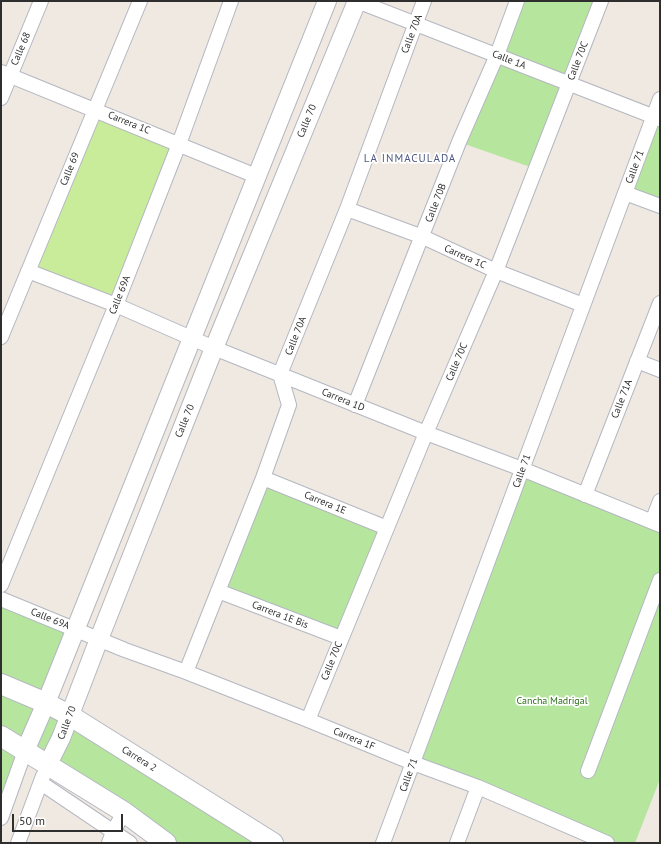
<!DOCTYPE html>
<html>
<head>
<meta charset="utf-8">
<style>
	body { margin:0 }
	#map { position:relative; width:661px; height:844px; overflow:hidden; background:#efe9e1; font-family:"PT Sans",sans-serif }
	canvas { display:block }
	.frame { position:absolute; inset:0; border:2px solid #2e2e2e; pointer-events:none }
	.scale { position:absolute; left:12px; top:814px; width:111px; height:18px; box-sizing:border-box; border:2px solid #2e2e2e; border-top:0; padding-left:5px; font-size:12px; line-height:14px; white-space:nowrap; color:#2e2e2e; -webkit-text-stroke:3px #fff; paint-order:stroke }
</style>
</head>
<body>
<div id="map">
<canvas width="661" height="844"></canvas>
<div class="frame"></div>
<div class="scale">50 m</div>
</div>
<script>
const context = document.querySelector('canvas').getContext('2d');
context.lineJoin = 'round';
function paint(path, color) { context.fillStyle = color; context.fill(path, 'evenodd'); }
const shape = rows => new Path2D(rows.map(r => 'M' + r).join(''));
function stroke(path, color, width, dash) { context.strokeStyle = color; context.lineWidth = width; context.lineCap = dash ? 'butt' : 'round'; context.setLineDash(dash || []); context.stroke(path); }
function drawText(font, color, halo, rows, align = 'center') {
  context.font = font + ' "PT Sans",sans-serif'; context.lineWidth = 3.5; context.setLineDash([]); context.textBaseline = 'middle'; context.strokeStyle = halo; context.fillStyle = color; for (const [text, x, y, turn = 0] of rows) {
    context.save(); context.translate(x, y); context.rotate((+turn || 0) * Math.PI / 180); context.textAlign = isNaN(turn) ? turn : align; if (halo) context.strokeText(text, 0, 0); context.fillText(text, 0, 0); context.restore();
  }
}
paint(shape([
	[517,1,601,1,536,169,459,142],
	[660,119,660,206,625,193],
	[522,469,660,530,660,779,635,843,610,843,413,763],
	[263,478,387,528,341,638,218,591],
	[1,599,75,629,46,703,273,843,166,843,25,751,1,812]
]), '#b6e59e');
paint(shape([
	[95,110,179,144,116,305,28,271]
]), '#c9ec9a');
const minor = shape([
	[357,1,660,119],
	[1,72,256,176],
	[1,98,41,1],
	[625,193,660,206],
	[347,209,423,237,496,271,583,305],
	[28,271,116,305,214,348,426,433,522,469,660,525],
	[1,337,140,1],
	[637,361,660,370],
	[355,405,459,142,497,55,517,1],
	[263,478,387,528],
	[585,495,660,303],
	[652,522,660,501],
	[1,585,116,305,179,144,231,1],
	[218,591,341,638],
	[1,599,125,650,186,672,308,720,413,763,478,787,607,843],
	[186,672,263,478,289,405,280,374,347,209,424,1],
	[308,720,426,433,496,271,601,1],
	[588,771,660,580],
	[41,783,130,843],
	[1,818,25,751],
	[18,843,43,776],
	[109,843,113,832,124,812],
	[383,843,660,99],
	[457,843,478,787]
]);
const tertiary = shape([
	[25,751,46,703,327,1],
	[48,764,61,738,99,639,214,348,357,1]
]);
const secondary = shape([
	[1,684,46,703,69,715,273,843],
	[1,736,124,812,166,843]
]);
stroke(minor, '#b4b7c1', 16);
stroke(tertiary, '#b4b7c1', 20);
stroke(secondary, '#b4b7c1', 22);
stroke(minor, '#fff', 14);
stroke(tertiary, '#fff', 18);
stroke(secondary, '#fff', 20);
drawText('10px', '#2e2e2e', '#fff', [
	["Calle 70A",412,34,-69],
	["Calle 68",21,49,-67],
	["Calle 1A",509,60,21],
	["Calle 70C",578,61,-69],
	["Calle 70",307,121,-68],
	["Carrera 1C",129,123,22],
	["Calle 71",635,167,-69],
	["Calle 69",70,169,-68],
	["Calle 70B",436,203,-69],
	["Carrera 1C",465,257,24],
	["Calle 69A",120,295,-68],
	["Calle 70A",296,336,-68],
	["Calle 70C",457,362,-67],
	["Calle 71A",622,399,-69],
	["Carrera 1D",343,400,22],
	["Calle 70",185,421,-68],
	["Calle 71",522,471,-70],
	["Carrera 1E",325,503,22],
	["Carrera 1E Bis",280,615,21],
	["Calle 69A",50,619,22],
	["Calle 70C",332,661,-68],
	["Calle 70",67,723,-69],
	["Carrera 1F",354,739,22],
	["Carrera 2",139,759,32],
	["Calle 71",409,775,-70]
]);
drawText('10px', '#2c6e1b', '#fff', [
	["Cancha Madrigal",552,701]
]);
context.letterSpacing = '1px';
drawText('11px', '#4d5680', '#fff', [
	["LA INMACULADA",410,159]
]);
context.letterSpacing = '0px';
</script>
</body>
</html>
